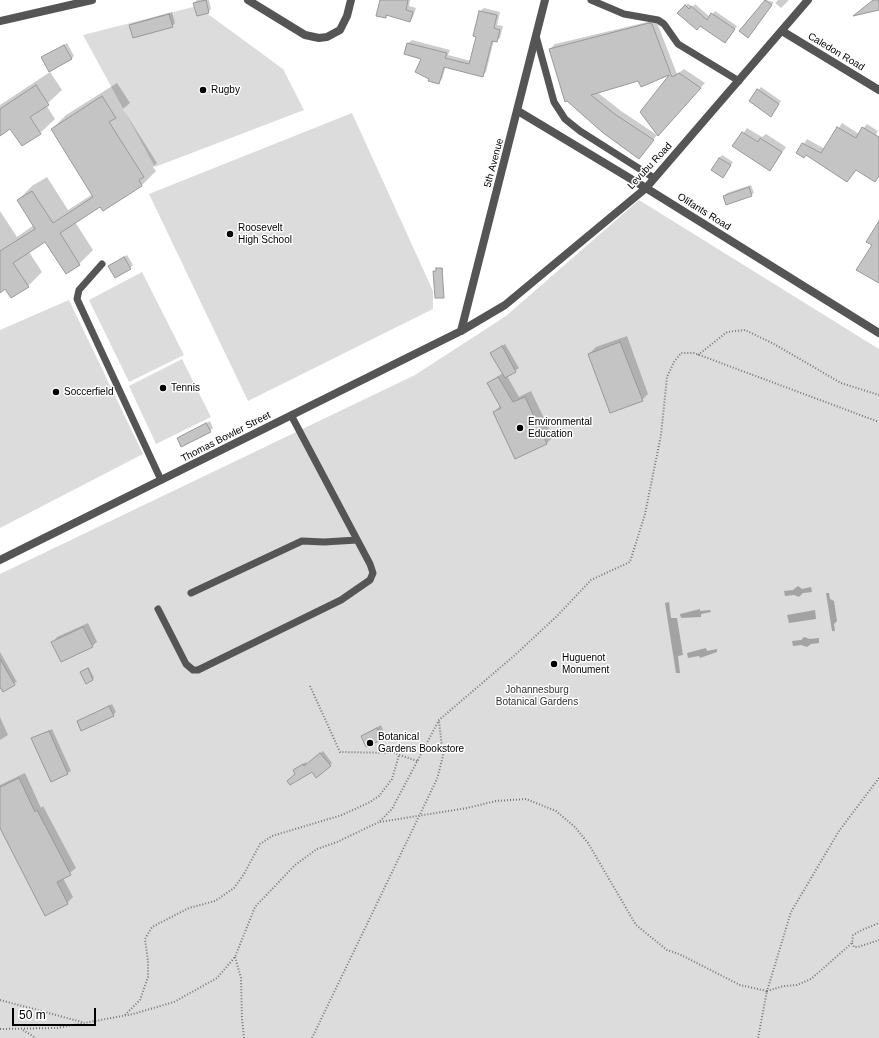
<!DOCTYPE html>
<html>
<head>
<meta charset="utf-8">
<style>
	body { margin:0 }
	#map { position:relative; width:879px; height:1038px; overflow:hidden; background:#fff; font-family:Arial,sans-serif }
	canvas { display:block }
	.scale { position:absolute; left:12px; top:1008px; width:84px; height:18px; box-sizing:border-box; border:2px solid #000; border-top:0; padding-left:5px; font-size:12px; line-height:14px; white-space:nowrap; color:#000; -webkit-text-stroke:3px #fff; paint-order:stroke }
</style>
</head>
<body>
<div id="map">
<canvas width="879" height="1038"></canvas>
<div class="scale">50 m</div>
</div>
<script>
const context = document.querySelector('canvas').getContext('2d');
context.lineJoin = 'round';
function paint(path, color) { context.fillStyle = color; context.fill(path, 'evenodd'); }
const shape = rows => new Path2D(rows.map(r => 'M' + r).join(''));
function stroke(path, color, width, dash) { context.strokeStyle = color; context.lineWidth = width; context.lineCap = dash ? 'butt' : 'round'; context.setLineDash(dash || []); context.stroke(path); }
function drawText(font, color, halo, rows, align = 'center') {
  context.font = font + ' Arial,sans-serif'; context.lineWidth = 3; context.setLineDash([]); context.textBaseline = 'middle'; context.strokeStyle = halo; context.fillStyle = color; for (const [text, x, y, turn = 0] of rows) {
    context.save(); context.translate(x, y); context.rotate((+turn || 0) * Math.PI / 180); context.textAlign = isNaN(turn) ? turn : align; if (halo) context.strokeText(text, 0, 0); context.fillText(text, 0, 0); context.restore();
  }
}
paint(shape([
	[197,6,283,69,304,110,155,167,83,35],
	[352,113,433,291,433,309,248,401,149,194],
	[639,200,879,349,879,1038,0,1038,0,574,415,375,506,316],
	[142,272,184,355,129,382,89,300],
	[69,300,143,454,0,528,0,330],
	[182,359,211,417,156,444,129,386]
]), '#dcdcdc');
paint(shape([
	[798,586,802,589,811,587,812,592,803,593,799,597,794,595,785,596,784,591,793,590],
	[826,593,829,593,830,599,834,601,837,621,834,624,835,631,832,631],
	[669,602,671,618,677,618,683,655,678,656,680,673,676,673,665,603],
	[700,609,700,611,710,610,711,612,701,614,701,617,681,618,680,614],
	[815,610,816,619,789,623,787,615],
	[804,637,810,639,819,638,819,643,811,644,807,647,801,645,793,646,792,641,801,640],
	[706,648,707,651,717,649,717,652,700,658,699,656,688,658,687,653]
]), '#a3a3a3');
paint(shape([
	[197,0,209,0,211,9,208,12,194,3],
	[381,0,410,0,409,6,416,8,413,17,410,21,388,15,386,17],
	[766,0,774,2,751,34,755,15],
	[778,0,789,0,781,8,775,3],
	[688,3,692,7,695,4,710,17,715,11,737,26,728,39,679,13],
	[484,8,500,12,497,25,503,26,500,38,496,41,494,40,486,72,482,76,446,66,442,79,439,83,423,59,405,54,408,43,412,40,450,50,448,55,471,61,477,36,480,11],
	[172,12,175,23,172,26,131,25,134,23],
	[656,20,677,74,684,69,705,83,662,130,641,112,672,73,641,86,639,80,597,92,621,111,657,135,639,158,550,49,555,44],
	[67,43,74,56,71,59,43,58],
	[50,72,62,90,46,105,55,119,40,133,22,145,11,128,0,134,0,105],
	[117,83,130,103,123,109,157,163,153,167,156,171,142,185,103,210,100,205,75,222,93,250,79,264,45,241,29,252,42,272,28,286,11,297,6,288,0,292,0,211,17,237,34,225,18,200,32,186,47,177,68,210,93,194,52,129,66,115],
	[761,87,781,101,773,112,750,101],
	[842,123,859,134,867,124,878,131,873,139,879,142,879,177,875,181,856,169,847,181,806,154,798,153,807,139,825,149],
	[747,128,762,137,766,134,786,147,770,170,734,146],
	[722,155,733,162,723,176,719,158],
	[751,185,754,193,751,195,724,196,727,193],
	[127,255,133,265,130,268,109,266],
	[438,268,443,268,443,297,434,272],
	[627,336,648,394,642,400,589,354,596,347],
	[505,344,519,368,507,376,519,397,531,391,553,437,547,443,516,458,494,412,500,406,488,383,503,373,494,351],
	[210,421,213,428,210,431,178,438],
	[88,623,97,642,92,646,53,642,57,637],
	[0,652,17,682,0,689],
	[89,668,94,678,86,682,81,672],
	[112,704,116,712,113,715,78,722],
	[0,717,8,735,0,740],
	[381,725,385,735,382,738,362,736],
	[52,729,71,771,52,781,32,739],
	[323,751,332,763,330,765,296,774,294,770,296,768,306,762,307,765],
	[25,773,41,808,43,806,76,868,63,878,73,897,67,903,0,825,0,785]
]), '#0003');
const building = shape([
	[206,0,209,13,197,16,193,3,206,0],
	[380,0,408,0,406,10,413,12,410,22,386,15,386,18,376,16,380,0],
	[765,0,772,5,748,38,739,31,765,0],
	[873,0,879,0,879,10,853,16,873,0],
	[685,5,689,9,691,6,707,20,711,13,735,29,725,43,700,26,697,30,677,13,685,5],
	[479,11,497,15,494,28,500,30,497,42,492,41,483,77,444,67,439,84,428,81,429,79,415,72,421,59,404,54,407,43,447,53,445,58,469,64,476,37,473,36,479,11],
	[169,14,173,27,133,38,129,25,169,14],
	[649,23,652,24,672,77,679,73,701,88,658,136,640,112,669,75,641,87,638,81,591,95,616,115,654,140,639,159,602,132,567,101,565,102,549,49,649,23],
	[64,45,72,59,49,72,41,57,64,45],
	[36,85,49,105,30,117,41,134,22,146,10,129,0,136,0,109,36,85],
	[757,89,779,104,771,117,749,101,757,89],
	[102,96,116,118,109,122,144,177,139,180,142,186,103,211,100,207,60,233,80,265,66,274,45,242,13,263,29,287,11,298,5,289,0,293,0,251,35,229,17,200,32,191,53,223,93,197,51,129,102,96],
	[837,127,856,138,862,127,879,137,879,176,875,182,856,170,847,182,806,155,804,158,796,153,802,143,821,153,837,127],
	[742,132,758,142,760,138,782,152,770,171,732,146,742,132],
	[719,158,731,165,723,178,711,170,719,158],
	[749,187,752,196,726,205,723,196,749,187],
	[879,221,879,283,856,270,872,245,866,242,879,221],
	[124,257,131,269,115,278,108,266,124,257],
	[436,268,442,268,444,298,435,298,433,271,436,271,436,268],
	[620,342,643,401,610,413,588,354,620,342],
	[502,346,516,372,505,378,490,353,502,346],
	[498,377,513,402,525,397,547,444,515,459,493,412,501,408,487,383,498,377],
	[206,423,211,432,181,447,177,438,206,423],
	[83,627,93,647,61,662,51,642,83,627],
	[0,659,15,685,3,692,0,687,0,659],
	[88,668,93,680,86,684,80,672,88,668],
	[109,706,114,716,81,731,77,721,109,706],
	[377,728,383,739,366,747,361,736,377,728],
	[49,731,68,774,51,782,31,738,49,731],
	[320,753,331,766,316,778,312,772,290,785,287,781,295,774,293,770,303,764,304,766,320,753],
	[19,778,35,812,37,810,71,875,57,882,68,904,45,916,0,828,0,787,19,778]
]);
paint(building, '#c4c4c4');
stroke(building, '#999', 1);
stroke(shape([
	[698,355,727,332,745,330,774,344,841,383,879,395],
	[310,686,340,752,394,753,417,761],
	[879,778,839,831,791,912,767,991,784,986,797,985,811,979,852,943,853,935,862,930,879,923],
	[380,822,467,808,496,801,526,799,556,811,575,827,588,843,636,925,667,950,679,954,740,985,767,991,758,1038],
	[852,943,854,947,858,947,879,940],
	[235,957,241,978,242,1019,244,1038],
	[0,1000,82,1022],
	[125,1015,140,1000,148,977,148,961,145,939,152,927,189,908,215,901,234,888,244,874,260,844,272,836,342,815,370,802,379,796,392,779,399,755],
	[0,1029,57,1028,133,1014,174,1002,217,978,235,957,255,907,295,865,317,849,337,842,379,822,392,809,439,720,515,655,557,616,591,580,630,562,645,514,661,435,667,377,674,362,681,353,694,353,879,422],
	[23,1030,36,1038],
	[312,1038,437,779,443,756,439,721]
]), '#777', 2, [1, 2]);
stroke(shape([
	[591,0,624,14,658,20,664,24,678,44,739,81],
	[536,36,554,102,565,119,580,131,654,178],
	[102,264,79,290,77,299,161,480],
	[191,593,302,541,324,542,357,540],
	[158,609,186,664,193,670,198,670,341,600,370,580,373,573,370,564,291,415]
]), '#555', 7);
stroke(shape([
	[248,0,305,35,319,38,327,37,340,30,347,16,351,0],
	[0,21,92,0],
	[782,31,879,90],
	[518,111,646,188,879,333],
	[461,331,545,0],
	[0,560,461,331,505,305,646,188,808,0]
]), '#555', 8);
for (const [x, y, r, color] of [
	[203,90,4,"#000"],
	[230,234,4,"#000"],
	[163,388,4,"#000"],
	[56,392,4,"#000"],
	[520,428,4,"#000"],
	[554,664,4,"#000"],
	[370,743,4,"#000"]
]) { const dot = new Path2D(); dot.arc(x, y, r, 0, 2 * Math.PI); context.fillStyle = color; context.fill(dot); stroke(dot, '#fff', 1.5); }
drawText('10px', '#000', '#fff', [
	["Caledon Road",836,52,31],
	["5th Avenue",494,163,-75],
	["Levubu Road",650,166,-47],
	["Olifants Road",704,212,32],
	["Thomas Bowler Street",226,437,-27]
]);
drawText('10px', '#000', '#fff', [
	["Rugby",211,90],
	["Roosevelt",238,228],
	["High School",238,240],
	["Tennis",171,388],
	["Soccerfield",64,392],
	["Environmental",528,422],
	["Education",528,434],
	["Huguenot",562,658],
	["Monument",562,670],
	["Botanical",378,737],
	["Gardens Bookstore",378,749]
], 'left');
drawText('10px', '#333', '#fff', [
	["Johannesburg",537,690],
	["Botanical Gardens",537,702]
]);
</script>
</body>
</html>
